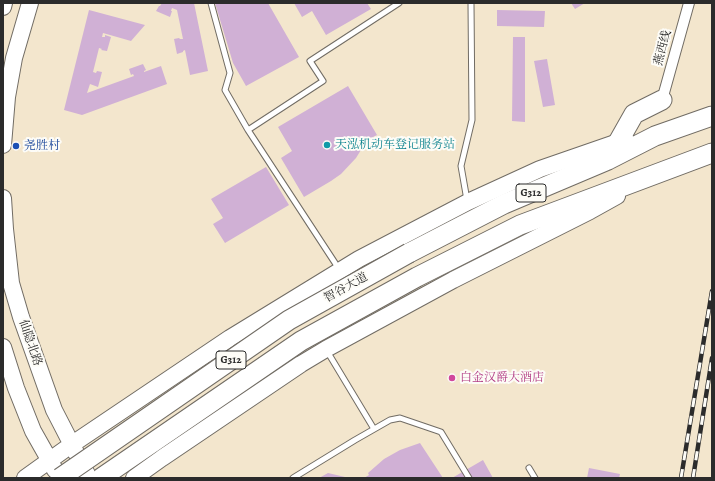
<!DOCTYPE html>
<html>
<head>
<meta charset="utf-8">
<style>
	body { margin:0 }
	#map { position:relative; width:715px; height:481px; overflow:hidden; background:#f3e6cd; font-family:Alegreya,serif }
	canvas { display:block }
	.frame { position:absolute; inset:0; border:4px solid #2b2b2b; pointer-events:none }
</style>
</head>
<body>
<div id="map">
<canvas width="715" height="481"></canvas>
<div class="frame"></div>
</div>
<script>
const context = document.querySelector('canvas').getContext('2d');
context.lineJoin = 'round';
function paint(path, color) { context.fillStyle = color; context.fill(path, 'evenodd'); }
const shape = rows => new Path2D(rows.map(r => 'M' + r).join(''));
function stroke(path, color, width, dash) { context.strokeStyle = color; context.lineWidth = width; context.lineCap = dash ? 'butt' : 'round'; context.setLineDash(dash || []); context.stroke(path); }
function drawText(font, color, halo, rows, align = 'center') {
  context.font = font + ' Alegreya,"Noto Serif SC",serif'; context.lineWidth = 4; context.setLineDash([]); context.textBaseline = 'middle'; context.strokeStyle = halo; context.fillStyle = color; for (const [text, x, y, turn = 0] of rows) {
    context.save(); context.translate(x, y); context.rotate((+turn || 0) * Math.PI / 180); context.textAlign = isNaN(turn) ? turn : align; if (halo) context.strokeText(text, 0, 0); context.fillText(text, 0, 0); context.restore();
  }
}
paint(shape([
	[162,3,194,3,208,71,190,75,185,50,183,51,183,52,177,54,174,39,179,38,180,39,183,39,177,10,172,8,171,11,172,11,170,17,156,11,159,6,160,6],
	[215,3,268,3,299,57,246,86,233,63],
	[294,3,367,3,371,9,326,35,312,11,302,17],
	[571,3,585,3,575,9],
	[89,10,145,25,131,41,103,33,102,37,105,37,105,35,111,37,107,51,101,50,102,49,99,48,93,72,96,73,97,71,102,72,98,87,90,84,87,93,134,76,133,74,131,75,129,69,143,64,146,70,144,71,144,72,161,66,167,84,82,115,64,110],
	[497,10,545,11,544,27,497,26],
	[513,37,525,37,525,122,512,121],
	[547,59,555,105,543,107,534,61],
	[348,86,377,135,367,140,356,158,341,174,331,181,304,197,281,158,292,151,278,127],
	[266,167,289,205,225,243,213,224,223,218,211,199],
	[420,443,443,478,364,478,369,475,368,473,384,459,400,450],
	[483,460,493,478,452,478],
	[589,468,620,474,619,478,587,478],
	[328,473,345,477,345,478,319,478]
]), '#d0b0d5');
const lane = shape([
	[211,3,230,73,225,90,248,130],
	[467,200,461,166,472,120,471,3],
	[339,269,248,130,323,81,310,61,399,3],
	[327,351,374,429],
	[529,468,535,478],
	[293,478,355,440,390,420,400,418,441,432,469,478]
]);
const street = shape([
	[662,100,689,3]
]);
const primary = shape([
	[3,7,4,3],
	[3,145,7,97,14,58,30,3],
	[3,198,5,229,11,283,21,317,54,410,89,478],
	[3,347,16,388,33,431,55,470],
	[25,478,71,445,230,338,359,259,468,202,540,169,618,142,626,140],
	[134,478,162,458,301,364,326,349,453,280,590,211,617,196]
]);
const highway = shape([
	[608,160,634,114,662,100],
	[409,253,504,204,608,160,655,136,712,116],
	[101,478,301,341,417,277,520,225,712,153]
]);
stroke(lane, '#716c64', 7);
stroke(street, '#716c64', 12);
stroke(primary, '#716c64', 18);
stroke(highway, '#716c64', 21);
stroke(lane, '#fff', 5);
stroke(street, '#fff', 10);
stroke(primary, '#fff', 16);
stroke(highway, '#fff', 19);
const rail = shape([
	[681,478,712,291],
	[693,478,712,358]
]);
stroke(rail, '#2b2b2b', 4.5);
stroke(rail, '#fdfcf7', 3, [9]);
const highwayBridge = shape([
	[60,478,289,320,409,253]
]);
stroke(highwayBridge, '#716c64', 21, []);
stroke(highwayBridge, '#fff', 19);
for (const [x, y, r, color] of [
	[327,145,4,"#0f9aa8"],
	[16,146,4,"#1a4fb4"],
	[452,378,4,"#d1479c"]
]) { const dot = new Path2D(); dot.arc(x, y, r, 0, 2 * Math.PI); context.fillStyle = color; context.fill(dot); stroke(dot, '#fdfcf7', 1.5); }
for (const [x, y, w] of [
	[531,193,30],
	[231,360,30]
]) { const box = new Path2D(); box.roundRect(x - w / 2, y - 9, w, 18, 3); context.fillStyle = '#fdfcf7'; context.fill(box); stroke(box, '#2b2b2b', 1); }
drawText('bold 11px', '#2b2b2b', null, [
	["G312",531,193],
	["G312",231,360]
]);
drawText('12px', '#2b2b2b', '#fdfcf7', [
	["燕西线",663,48,-75],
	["智谷大道",346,288,-29],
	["仙隐北路",30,343,71]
]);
drawText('12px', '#0d838f', '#fdfcf7', [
	["天泓机动车登记服务站",335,145]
], 'left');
drawText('12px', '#164399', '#fdfcf7', [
	["尧胜村",24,146]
], 'left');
drawText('12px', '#b23c85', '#fdfcf7', [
	["白金汉爵大酒店",460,378]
], 'left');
</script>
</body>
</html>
